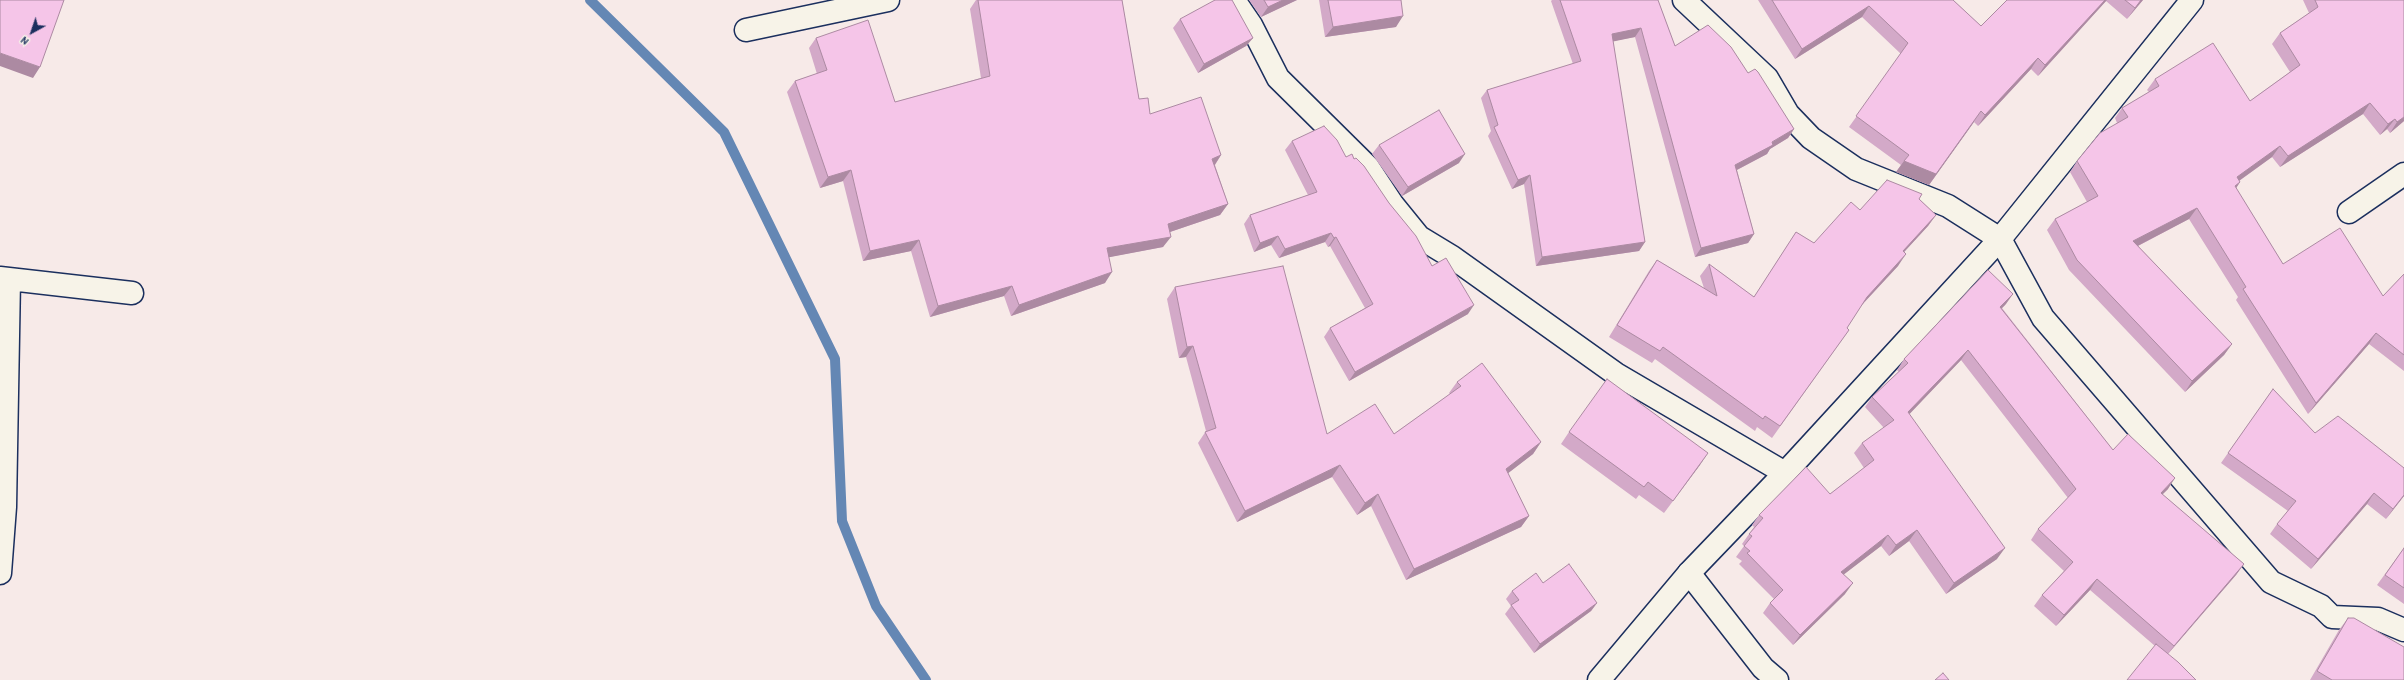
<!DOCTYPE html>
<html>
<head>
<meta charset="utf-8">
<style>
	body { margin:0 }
	#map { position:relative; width:2404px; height:680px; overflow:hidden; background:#f7eae8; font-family:"Patrick Hand",sans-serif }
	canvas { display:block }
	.north { position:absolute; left:12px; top:12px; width:40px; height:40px; -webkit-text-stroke:3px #f7f3e8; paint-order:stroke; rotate:220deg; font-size:11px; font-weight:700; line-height:16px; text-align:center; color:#1b2f5e }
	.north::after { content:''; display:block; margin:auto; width:14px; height:18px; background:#1b2f5e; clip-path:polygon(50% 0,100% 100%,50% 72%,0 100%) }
</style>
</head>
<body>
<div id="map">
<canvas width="2404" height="680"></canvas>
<div class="north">N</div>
</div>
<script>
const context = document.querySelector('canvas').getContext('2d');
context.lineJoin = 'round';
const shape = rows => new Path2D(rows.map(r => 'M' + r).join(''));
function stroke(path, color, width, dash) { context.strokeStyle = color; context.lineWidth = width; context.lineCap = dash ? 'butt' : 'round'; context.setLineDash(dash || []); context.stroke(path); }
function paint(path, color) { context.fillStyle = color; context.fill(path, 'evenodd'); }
stroke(shape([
	[590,0,724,132,835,359,842,521,876,606,926,680]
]), '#6487b4', 10);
const street = shape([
	[1234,0,1251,25,1278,78,1368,167,1393,205,1419,237,1452,257,1616,374,1785,473],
	[1684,0,1767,78,1788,114,1811,138,1856,169,1948,206,2000,239,2043,318,2271,582,2321,606,2332,617,2378,619,2404,630],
	[746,30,888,0],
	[2349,212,2404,174],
	[0,278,132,293],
	[0,573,5,507,9,279],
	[1689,573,1763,668,1777,680]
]);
const secondary = shape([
	[1599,680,1689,573,1785,473,2000,239,2192,0]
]);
stroke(street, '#1b2f5e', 25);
stroke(secondary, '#1b2f5e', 25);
stroke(street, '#f7f3e8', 22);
stroke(secondary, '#f7f3e8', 22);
paint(shape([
	[976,0,1122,0,1139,99,1150,114,1221,155,1215,165,1228,204,1220,215,1170,232,1163,247,1109,257,1105,283,1011,316,1004,296,930,317,911,251,863,261,843,181,820,188,787,92,795,81,817,74,809,48,816,38,895,102,981,78,970,9],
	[1249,0,1297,0,1261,17],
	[1319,0,1401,0,1396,27,1325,37],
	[1552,0,1658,0,1675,46,1748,73,1794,129,1788,138,1770,149,1767,154,1737,170,1754,234,1748,243,1695,257,1635,37,1613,41,1645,242,1639,251,1536,266,1524,184,1512,189,1488,136,1491,131,1481,98,1487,90,1573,64,1551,1],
	[1758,0,1953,0,1981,26,2007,0,2143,0,2127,19,2106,1,2038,76,2031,69,1978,126,1974,122,1929,185,1896,172,1901,165,1849,127,1901,54,1862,17,1795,59],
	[2303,0,2404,0,2404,121,2390,133,2387,129,2380,135,2363,114,2280,167,2272,157,2239,181,2240,182,2236,188,2283,264,2383,296,2404,274,2404,371,2369,344,2308,414,2236,300,2238,297,2189,219,2138,246,2232,344,2224,355,2185,392,2069,270,2047,230,2055,219,2087,202,2070,172,2077,161,2117,123,2115,118,2122,108,2149,92,2147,90,2155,79,2250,101,2290,72,2272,44,2280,33,2309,13],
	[1180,19,1253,38,1246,46,1198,73,1173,28],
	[1292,141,1354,159,1389,203,1432,266,1468,314,1349,381,1324,337,1330,328,1365,308,1330,246,1328,247,1325,242,1279,258,1271,245,1254,252,1244,224,1250,215,1308,195,1285,150],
	[1379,145,1459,163,1402,196,1372,154],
	[1919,199,1936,215,1928,226,1904,252,1898,266,1861,306,1847,328,1849,330,1772,438,1757,427,1755,431,1655,359,1652,363,1609,337,1649,271,1657,260,1704,288,1700,276,1709,264,1754,297,1796,232,1814,243,1860,210],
	[1175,287,1327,434,1394,434,1450,394,1449,393,1457,382,1541,442,1533,454,1508,473,1529,516,1521,527,1406,580,1371,506,1357,515,1332,477,1237,522,1198,443,1206,431,1186,357,1179,358,1167,299],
	[2006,304,2002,308,2113,450,2168,489,2162,494,2244,564,2236,575,2168,654,2155,646,2090,590,2056,626,2034,606,2042,595,2064,571,2031,540,2038,529,2068,498,1961,360,1909,414,1997,559,1946,594,1909,541,1889,556,1881,546,1844,574,1845,594,1793,645,1763,613,1770,603,1774,599,1739,564,1742,561,1736,557,1744,546,1742,544,1754,527,1752,525,1759,515,1830,494,1864,468,1854,453,1862,443,1884,428,1865,407,1872,397,1899,372,1897,370,1904,359],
	[2273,389,2315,433,2404,496,2386,519,2367,504,2311,569,2270,534,2277,524,2288,511,2221,463],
	[1569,432,1700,465,1664,513,1639,495,1636,499,1561,444],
	[2404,548,2404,604,2377,585],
	[1543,583,1597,603,1591,611,1534,653,1505,614,1511,606,1506,599,1512,591],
	[2348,618,2404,680,2310,680,2339,630]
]), '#d3a9c8');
paint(shape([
	[1283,0,1297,0,1261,17,1268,7],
	[2105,0,2107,0,2038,76,2045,65],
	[2141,0,2143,0,2127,19,2135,8],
	[1869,6,1862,17,1795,59,1802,49],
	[1403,16,1396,27,1325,37,1333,27],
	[1641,28,1635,37,1606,43,1612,34],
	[1253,38,1246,46,1198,73,1204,64],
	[0,53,40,67,33,78,0,66],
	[2038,58,2031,69,1978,126,1985,115],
	[2370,103,2363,114,2280,167,2288,156],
	[2404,117,2404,121,2390,133,2397,122],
	[2395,119,2387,129,2380,135,2388,124],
	[1974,122,1929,185,1896,172,1904,161],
	[1794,129,1788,138,1770,149,1767,154,1729,174,1735,165],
	[2280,146,2272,157,2229,188,2237,177],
	[1465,154,1459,163,1402,196,1408,187],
	[1221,155,1214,166,1212,159],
	[851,170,843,181,820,188,828,177],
	[1530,175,1524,184,1512,189,1518,180],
	[2240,182,2233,193,2235,186],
	[1228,204,1220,215,1161,235,1168,224],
	[2197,208,2189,219,2126,252,2133,241],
	[1936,215,1928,226,1894,263,1903,251],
	[1331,233,1325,242,1279,258,1285,249],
	[1754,234,1748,243,1695,257,1701,248],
	[1278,236,1271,245,1254,252,1260,243],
	[1171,237,1163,247,1100,259,1107,248],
	[1336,237,1330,246,1328,247,1334,238],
	[919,240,911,251,863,261,870,251],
	[1645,242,1639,251,1536,266,1542,257],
	[1906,254,1898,266,1858,309,1867,297],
	[1112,272,1105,283,1011,316,1019,305],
	[1012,286,1004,296,930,317,938,306],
	[2013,294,2006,304,1993,317,2000,307],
	[1474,305,1468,314,1349,381,1355,372],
	[2376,333,2369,344,2308,414,2316,403],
	[2232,344,2224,355,2185,392,2192,381],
	[1193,346,1186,357,1179,358,1187,347],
	[1968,350,1961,360,1901,423,1908,412],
	[1541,442,1533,454,1498,481,1506,469],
	[1708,453,1700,465,1664,513,1673,501],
	[1340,465,1332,477,1237,522,1245,511],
	[2175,478,2168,489,2153,504,2161,493],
	[2374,493,2367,504,2311,569,2318,559],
	[1378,494,1371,506,1357,515,1365,503],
	[2404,495,2404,496,2386,519,2393,509],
	[1529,516,1521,527,1406,580,1414,569],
	[1917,530,1909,541,1889,556,1896,545],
	[1888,535,1881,546,1834,582,1841,572],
	[2005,548,1997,559,1946,594,1954,583],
	[2244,564,2236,575,2166,656,2174,646],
	[2097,579,2090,590,2056,626,2064,615],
	[1853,583,1845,594,1793,645,1800,635],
	[1597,603,1591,611,1534,653,1540,644]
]), '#ac8aa2');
const building = shape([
	[0,0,64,0,40,67,0,53,0,0],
	[978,0,1122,0,1139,99,1148,98,1150,114,1201,97,1221,155,1212,159,1228,204,1168,224,1171,237,1107,248,1112,272,1019,305,1012,286,938,306,919,240,870,251,851,170,828,177,795,81,827,70,816,38,868,20,895,102,990,76,978,0],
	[1215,0,1232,0,1253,38,1204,64,1180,19,1215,0],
	[1264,0,1283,0,1268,7,1264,0],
	[1328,0,1401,0,1403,16,1333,27,1328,0],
	[1560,0,1658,0,1675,46,1708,25,1731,47,1748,73,1755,69,1758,72,1794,129,1772,142,1773,145,1735,165,1754,234,1701,248,1641,28,1612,34,1645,242,1542,257,1530,175,1518,180,1494,127,1498,125,1487,90,1581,61,1560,0],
	[1772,0,1953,0,1981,26,2007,0,2105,0,2045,65,2038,58,1985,115,1981,111,1936,174,1904,161,1909,155,1856,116,1908,43,1869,6,1802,49,1772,0],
	[2125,0,2141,0,2135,8,2125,0],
	[2315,0,2404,0,2404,117,2397,122,2395,119,2388,124,2370,103,2288,156,2280,146,2237,177,2240,182,2235,186,2283,264,2340,228,2383,296,2404,274,2404,355,2376,333,2316,403,2243,289,2246,287,2197,208,2133,241,2232,344,2192,381,2077,260,2055,219,2098,196,2077,161,2100,133,2128,117,2122,108,2159,86,2155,79,2213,43,2250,101,2300,65,2280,33,2318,7,2315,0],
	[1439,110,1465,154,1408,187,1379,145,1439,110],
	[1324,126,1337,140,1346,157,1352,154,1354,159,1356,158,1364,166,1389,203,1416,236,1432,266,1446,258,1474,305,1355,372,1330,328,1373,304,1336,237,1334,238,1331,233,1285,249,1278,236,1260,243,1250,215,1317,192,1292,141,1324,126],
	[1887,180,1922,194,1919,199,1936,215,1903,251,1906,254,1867,297,1847,328,1849,330,1780,426,1765,416,1763,419,1663,347,1660,351,1617,325,1657,260,1717,296,1709,264,1754,297,1796,232,1814,243,1851,202,1860,210,1887,180],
	[1283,266,1327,434,1375,404,1394,434,1461,386,1457,382,1482,363,1541,442,1506,469,1529,516,1414,569,1378,494,1365,503,1340,465,1245,511,1205,432,1216,428,1193,346,1187,347,1175,287,1283,266],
	[1988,270,2013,294,2000,307,2113,450,2128,434,2175,478,2161,493,2244,564,2174,646,2097,579,2064,615,2042,595,2073,562,2038,529,2076,489,1968,350,1908,412,2005,548,1954,583,1917,530,1896,545,1888,535,1841,572,1853,583,1800,635,1770,603,1783,590,1747,553,1750,551,1744,546,1752,536,1749,534,1763,518,1759,515,1806,467,1830,494,1874,460,1862,443,1894,420,1872,397,1908,363,1904,359,1988,270],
	[1607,379,1708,453,1673,501,1648,482,1644,487,1569,432,1607,379],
	[2273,389,2315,433,2338,416,2404,468,2404,495,2393,509,2374,493,2318,559,2277,524,2296,501,2228,453,2273,389],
	[2404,548,2404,588,2385,575,2404,548],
	[1569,564,1597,603,1540,644,1511,605,1519,600,1512,591,1536,573,1543,583,1569,564],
	[2348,618,2354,618,2404,647,2404,680,2332,680,2317,671,2348,618],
	[2156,644,2178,662,2196,680,2127,680,2156,644],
	[1943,673,1949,680,1935,680,1943,673]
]);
paint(building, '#f5c5e8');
stroke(building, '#ac8aa2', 1);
</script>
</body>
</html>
